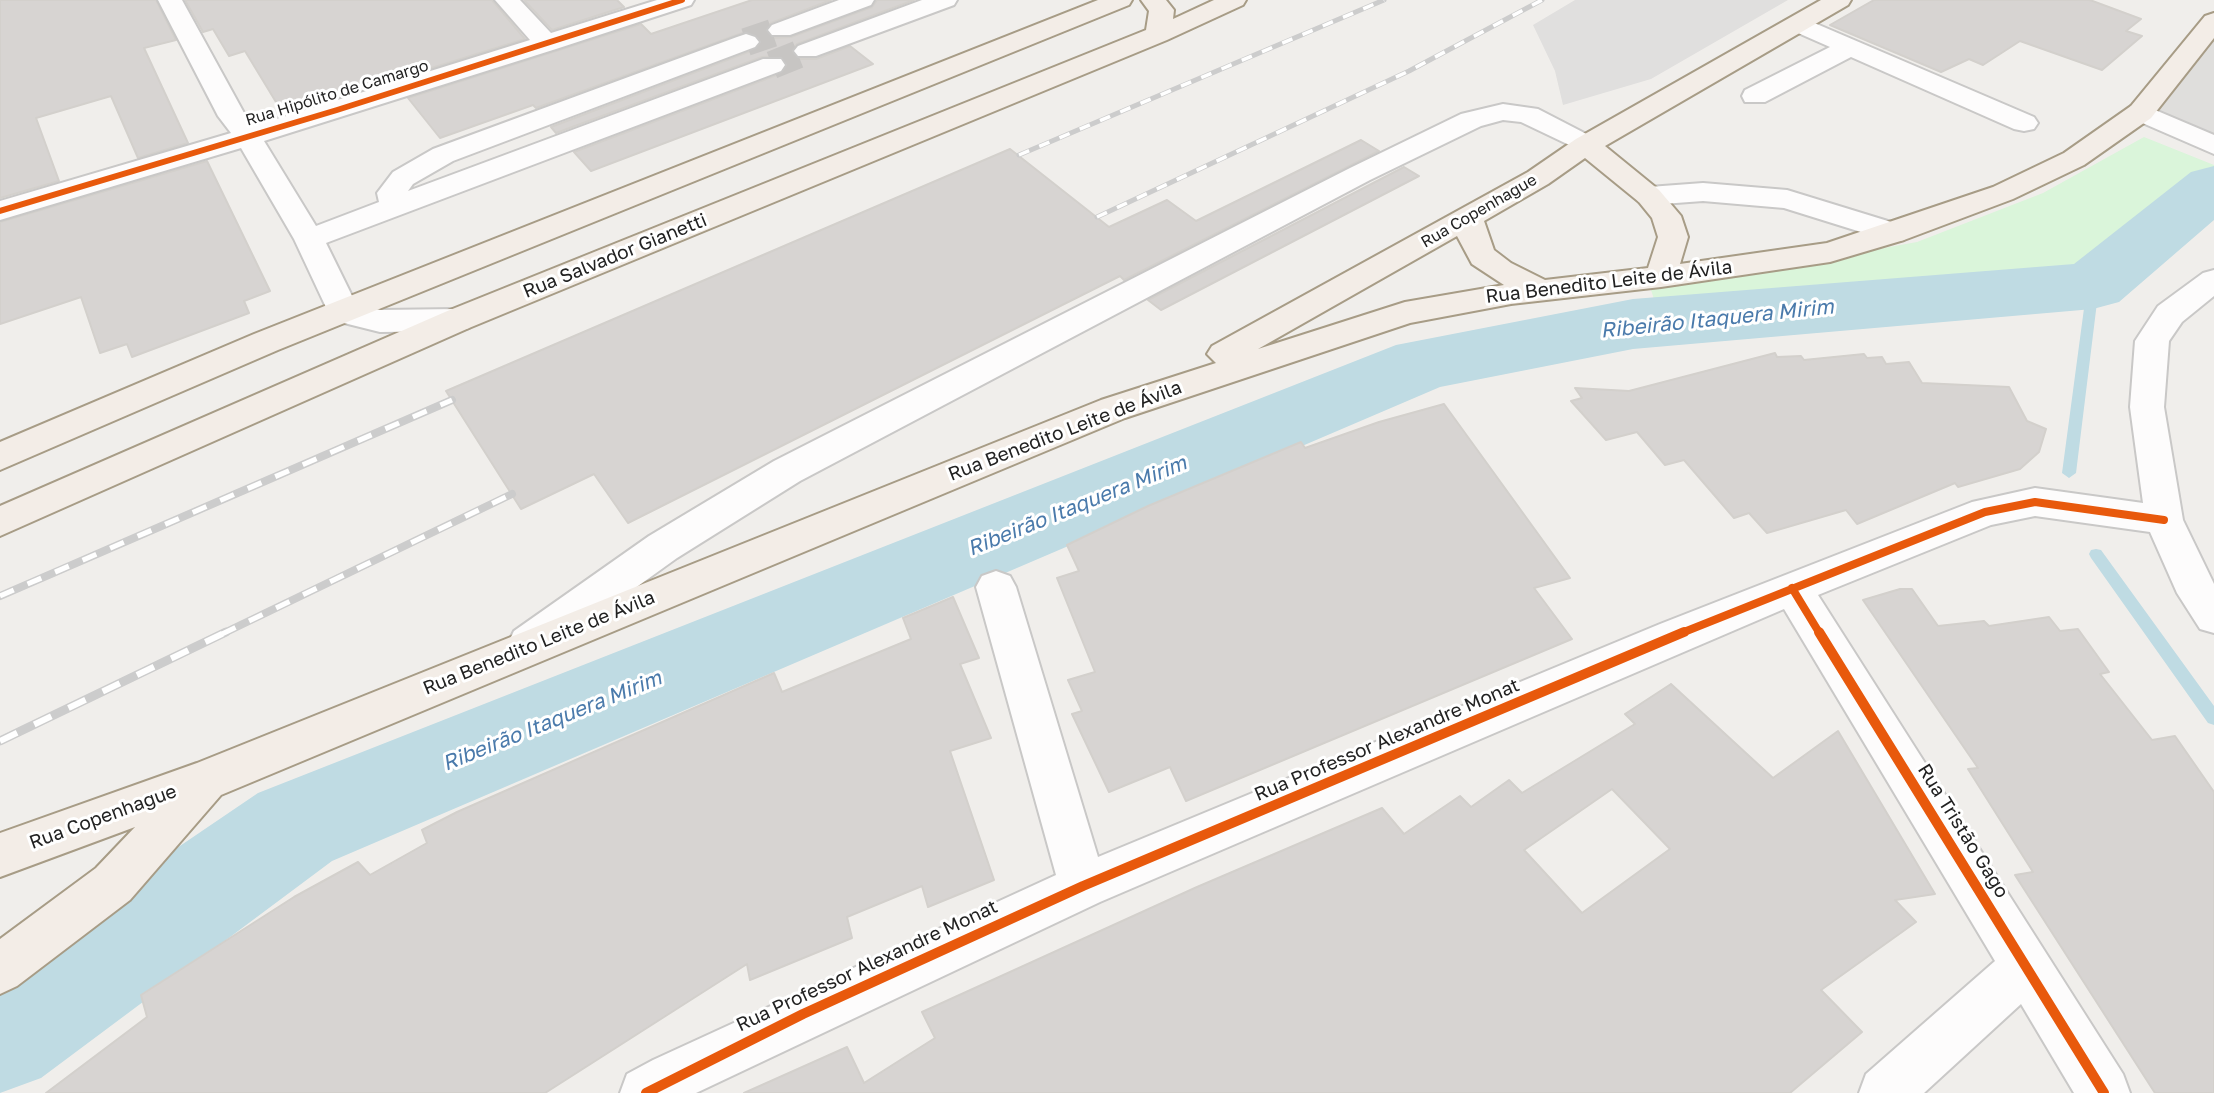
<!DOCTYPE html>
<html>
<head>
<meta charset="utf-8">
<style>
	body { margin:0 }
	canvas { display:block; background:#f0eeeb }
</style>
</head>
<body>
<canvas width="2214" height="1093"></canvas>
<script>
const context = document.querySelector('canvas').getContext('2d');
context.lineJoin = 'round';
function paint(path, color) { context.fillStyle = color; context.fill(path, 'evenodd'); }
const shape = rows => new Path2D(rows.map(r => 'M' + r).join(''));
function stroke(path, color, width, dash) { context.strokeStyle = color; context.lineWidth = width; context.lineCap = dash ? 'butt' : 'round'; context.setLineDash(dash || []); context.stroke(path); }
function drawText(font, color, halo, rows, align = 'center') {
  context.font = font + ' "Golos Text",sans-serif'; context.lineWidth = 6; context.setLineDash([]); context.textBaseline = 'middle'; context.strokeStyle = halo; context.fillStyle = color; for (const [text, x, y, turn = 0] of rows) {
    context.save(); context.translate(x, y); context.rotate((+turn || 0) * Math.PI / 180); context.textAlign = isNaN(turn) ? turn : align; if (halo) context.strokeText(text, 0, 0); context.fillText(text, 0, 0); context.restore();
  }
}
paint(shape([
	[2214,18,2214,148,2147,115]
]), '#dfdedc');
paint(shape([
	[2144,137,2214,165,2214,176,2088,274,2067,282,1936,283,1655,302,1651,290,1917,242,2043,193]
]), '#daf5da');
paint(shape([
	[1575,0,1788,0,1651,79,1563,105,1555,71,1533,25]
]), '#e0dfde');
paint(shape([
	[2093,282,2099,286,2076,473,2069,478,2062,473,2087,286,2093,282],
	[2096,549,2101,550,2214,706,2214,725,2208,723,2091,558,2089,554,2091,550,2096,549]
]), '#bfdbe3');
paint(shape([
	[2214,166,2214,220,2119,302,2093,309,1633,349,1440,387,332,861,41,1078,0,1093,0,968,258,793,1396,345,1633,299,2074,264,2191,172,2214,166]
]), '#bfdbe3');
const building = shape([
	[0,0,156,0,176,40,144,48,188,143,138,158,111,96,36,118,59,181,0,198,0,0],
	[185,0,492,0,525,39,393,80,390,76,279,107,245,51,229,56,213,29,203,32,185,0],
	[524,0,617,0,624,7,552,30,524,0],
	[752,0,831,0,771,23,765,30,772,38,791,37,872,7,877,0,914,0,797,44,791,51,798,59,816,59,850,46,873,64,591,171,574,152,782,73,787,64,781,56,762,57,556,133,551,127,756,49,761,40,756,35,745,32,536,108,533,105,440,138,408,98,641,24,651,34,752,0],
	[1874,0,2090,0,2141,19,2126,31,2142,36,2102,70,2020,41,1983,65,1969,59,1941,72,1830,25,1874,0],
	[1361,140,1379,151,1124,280,1120,276,628,523,594,474,521,509,446,391,1010,149,1109,227,1167,200,1196,221,1361,140],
	[207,161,270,291,244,301,249,313,132,357,127,344,100,353,81,297,0,324,0,222,207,161],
	[1404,167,1419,176,1161,310,1148,300,1404,167],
	[1775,353,1777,357,1801,356,1804,360,1864,354,1867,358,1882,357,1886,364,1909,362,1922,383,2009,387,2027,421,2046,429,2039,452,2020,469,1958,487,1955,483,1857,524,1846,510,1767,533,1749,513,1734,518,1684,460,1665,465,1637,432,1606,440,1571,401,1582,398,1575,388,1629,391,1775,353],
	[1444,404,1570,578,1534,588,1572,639,1186,801,1170,767,1109,792,1072,714,1082,711,1068,680,1095,672,1057,578,1079,571,1067,545,1148,506,1301,442,1305,448,1379,422,1444,404],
	[1900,589,1912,589,1938,626,1984,621,1989,626,2049,617,2060,631,2078,629,2109,672,2100,674,2152,740,2175,736,2214,792,2214,1093,2155,1093,2015,875,2033,872,1968,769,1978,768,1863,600,1900,589],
	[953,597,979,658,960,664,991,738,950,751,994,880,928,907,922,886,847,917,852,938,750,980,747,964,545,1093,46,1093,147,1017,141,995,294,897,358,862,370,875,427,843,422,830,457,812,774,673,782,692,911,639,903,618,953,597],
	[1671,684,1773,778,1838,731,1935,894,1895,900,1916,922,1821,990,1862,1032,1790,1093,744,1093,847,1047,864,1083,935,1038,922,1012,1197,887,1382,808,1404,834,1460,796,1471,807,1509,780,1522,793,1635,724,1625,714,1671,684],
	[1612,789,1670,849,1582,913,1524,850,1612,789]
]);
paint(building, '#d7d4d2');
stroke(building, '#d3d0cc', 2);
stroke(shape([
	[746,42,781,30],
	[772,65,807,51]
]), '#c7c5c3', 28, [28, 14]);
const minor = shape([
	[158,0,182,0,244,113,254,126,530,40,495,0,520,0,551,33,657,0,694,0,691,5,556,49,264,141,316,226,379,202,377,193,393,172,433,149,737,37,746,34,755,37,759,42,755,47,453,161,413,184,408,191,763,59,781,59,785,65,781,71,326,243,356,304,380,310,457,309,469,312,473,320,469,328,457,331,380,332,332,320,294,239,241,148,0,220,0,201,231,133,218,116,158,0],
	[839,0,874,0,871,5,790,35,772,35,768,30,772,25,839,0],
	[922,0,957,0,954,5,816,56,798,56,794,51,798,46,922,0],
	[1798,16,2034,117,2038,123,2034,129,2024,131,2014,129,1851,57,1765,102,1745,102,1742,96,1745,90,1830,47,1789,29,1785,24,1789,19,1798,16],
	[1503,104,1538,109,1596,139,1600,145,1596,151,1586,153,1521,122,1503,120,1481,126,1370,180,800,481,677,558,542,655,528,660,514,655,508,643,514,631,649,536,774,461,1350,168,1461,114,1503,104],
	[2141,104,2214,135,2214,154,2131,118,2127,112,2131,106,2141,104],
	[1703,183,1787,190,1904,226,1908,233,1904,240,1893,242,1784,208,1703,201,1649,205,1639,202,1634,196,1639,190,1649,187,1703,183],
	[2214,270,2214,296,2182,322,2169,341,2164,407,2183,520,2214,584,2214,633,2200,629,2177,593,2150,532,2035,516,1991,525,1818,595,2123,1074,2130,1093,2074,1093,2021,1004,1924,1093,1859,1093,1866,1074,1995,961,1784,609,1100,902,696,1093,620,1093,627,1074,653,1060,1056,875,976,587,982,576,996,571,1010,576,1016,587,1098,857,1660,624,1972,502,2035,488,2143,503,2130,407,2135,341,2158,306,2203,273,2214,270]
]);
const major = shape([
	[1098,0,1132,0,1129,5,278,350,0,470,0,442,254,334,1098,0],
	[1141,0,1166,0,1174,10,1173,19,1214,0,1246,0,1243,5,1167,40,469,328,0,536,0,506,445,312,1146,30,1149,11,1141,0],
	[1821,0,1851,0,1848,5,1605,146,1659,190,1681,216,1688,237,1680,264,1827,243,1993,187,2064,153,2131,106,2205,16,2214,13,2214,38,2151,118,2084,165,2013,199,1904,240,1830,262,1661,287,1511,304,1410,323,1125,418,221,795,130,900,17,986,0,994,0,939,96,868,135,827,0,877,0,833,197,763,1101,400,1216,363,1207,354,1212,346,1528,172,1576,139,1821,0],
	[1585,158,1639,202,1652,218,1658,237,1648,268,1545,280,1511,263,1494,250,1484,221,1548,184,1585,158],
	[1457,236,1472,264,1504,285,1405,302,1258,349,1457,236]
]);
stroke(minor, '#c9c8c7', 4);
stroke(major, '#a79c86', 4);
paint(minor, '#fdfcfc');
paint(major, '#f3ede7');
const railFar2 = shape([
	[1019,155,1384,0],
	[1097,217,1409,71,1542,0]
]);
const railFar1 = shape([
	[0,596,452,400],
	[222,634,512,494]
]);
const rail = shape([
	[0,741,226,632]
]);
stroke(railFar2, '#ccc', 5);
stroke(railFar1, '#ccc', 8);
stroke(rail, '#ccc', 9);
stroke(railFar2, '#fff', 3.5, [11]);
stroke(railFar1, '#fff', 5, [15]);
stroke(rail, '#fff', 6, [19]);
stroke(shape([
	[0,211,337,110,682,0]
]), '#e8590c', 6);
stroke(shape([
	[1792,588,1820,634],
	[1679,634,1985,512,2035,502,2164,520]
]), '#e8590c', 8);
stroke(shape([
	[1819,632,2104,1093],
	[646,1093,803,1014,1083,886,1684,632]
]), '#e8590c', 10);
drawText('16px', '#222', '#fff', [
	["Rua Hipólito de Camargo",337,93,-17],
	["Rua Copenhague",1479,211,-30]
]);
drawText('19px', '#222', '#fff', [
	["Rua Salvador Gianetti",615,256,-22],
	["Rua Benedito Leite de Ávila",1609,282,-7],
	["Rua Benedito Leite de Ávila",1065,431,-21],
	["Rua Benedito Leite de Ávila",539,643,-22],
	["Rua Professor Alexandre Monat",1387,740,-23],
	["Rua Copenhague",103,817,-20],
	["Rua Tristão Gago",1963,831,58],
	["Rua Professor Alexandre Monat",867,966,-25]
]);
drawText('italic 21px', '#4a7aab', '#fff', [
	["Ribeirão Itaquera Mirim",1717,319,-6],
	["Ribeirão Itaquera Mirim",1077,506,-22],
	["Ribeirão Itaquera Mirim",552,721,-22]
]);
</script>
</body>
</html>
